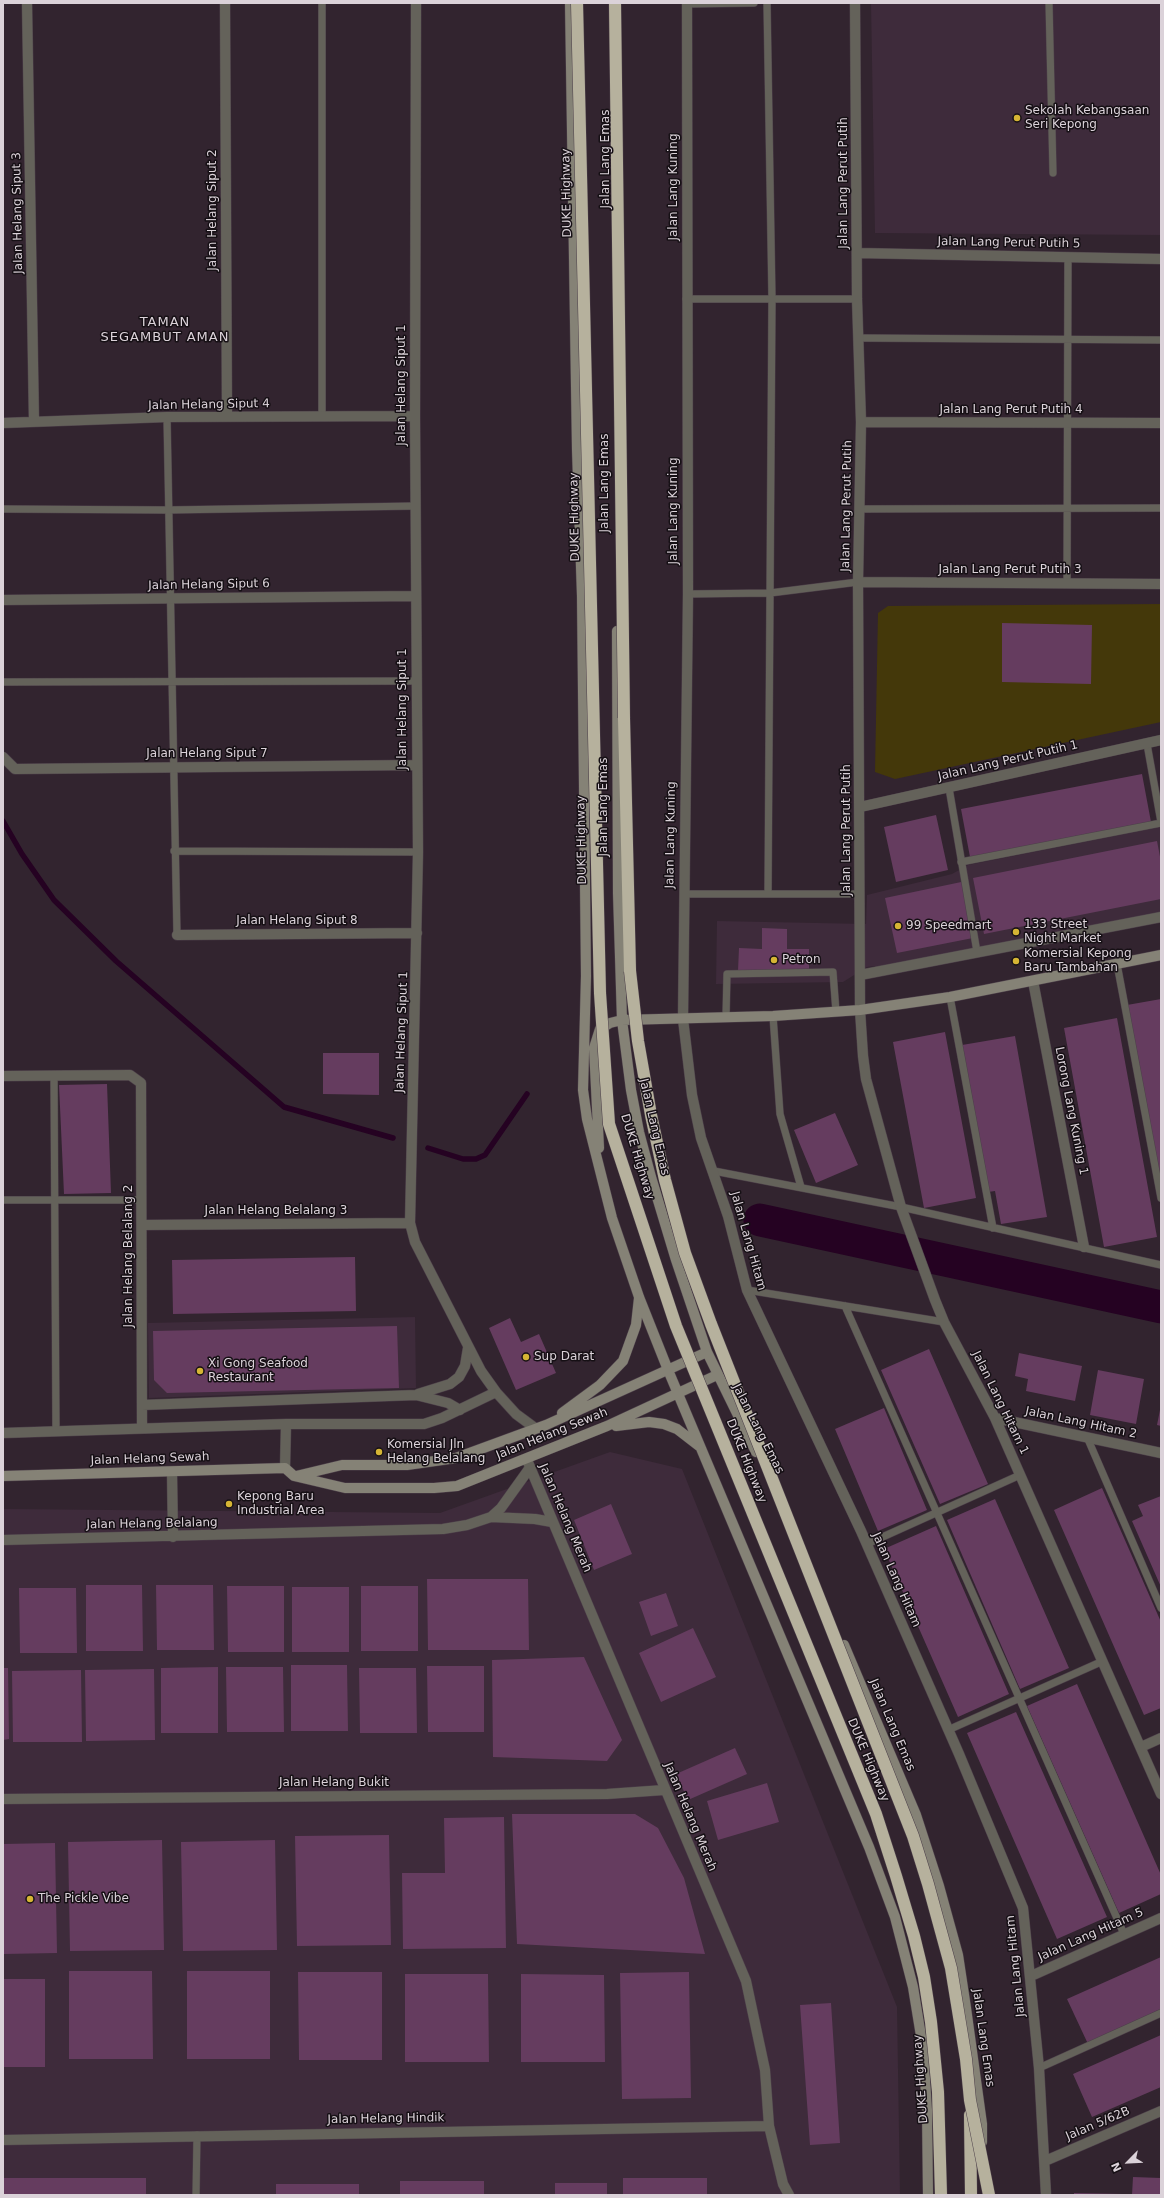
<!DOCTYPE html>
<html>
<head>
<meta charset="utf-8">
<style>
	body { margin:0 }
	#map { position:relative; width:1164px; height:2198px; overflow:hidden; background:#32242f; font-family:"DejaVu Sans",sans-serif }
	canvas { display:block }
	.frame { position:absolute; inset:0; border:4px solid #dbd2d9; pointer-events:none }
	.north { position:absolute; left:1108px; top:2142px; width:40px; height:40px; -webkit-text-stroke:3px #161015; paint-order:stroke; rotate:246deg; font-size:11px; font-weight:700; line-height:16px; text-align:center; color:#dbd2d9 }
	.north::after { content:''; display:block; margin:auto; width:14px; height:18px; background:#dbd2d9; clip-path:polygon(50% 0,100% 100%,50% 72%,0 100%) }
</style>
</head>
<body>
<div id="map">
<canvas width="1164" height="2198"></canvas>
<div class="frame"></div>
<div class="north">N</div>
</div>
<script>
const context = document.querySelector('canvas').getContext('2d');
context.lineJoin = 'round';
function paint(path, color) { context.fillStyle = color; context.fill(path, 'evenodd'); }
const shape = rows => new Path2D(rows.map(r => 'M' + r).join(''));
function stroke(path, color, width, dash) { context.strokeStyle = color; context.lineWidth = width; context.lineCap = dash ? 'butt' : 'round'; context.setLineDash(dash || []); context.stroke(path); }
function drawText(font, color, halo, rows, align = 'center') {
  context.font = font + ' "DejaVu Sans",sans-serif'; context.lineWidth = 3; context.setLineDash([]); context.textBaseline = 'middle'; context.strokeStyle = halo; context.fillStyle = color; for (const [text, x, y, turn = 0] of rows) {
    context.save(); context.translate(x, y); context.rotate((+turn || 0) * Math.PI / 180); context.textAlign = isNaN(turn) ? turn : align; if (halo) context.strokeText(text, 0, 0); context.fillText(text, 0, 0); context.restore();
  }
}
paint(shape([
	[871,3,1161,3,1161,235,875,233],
	[1161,827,1161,922,877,975,875,966,867,967,843,982,716,984,717,921,866,924,867,895,952,874,968,865],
	[415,1317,416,1388,149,1398,148,1323],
	[610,1452,682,1469,897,2007,900,2195,3,2195,3,1509,440,1513]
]), '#3e2b3b');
paint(shape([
	[1161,604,1161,722,895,779,875,772,878,613,888,606]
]), '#44380a');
stroke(shape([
	[3,821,22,854,54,900,116,961,284,1107,393,1138],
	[428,1148,463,1159,476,1159,485,1155,527,1094]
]), '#250222', 5.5);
stroke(shape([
	[760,1220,1161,1307]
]), '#250222', 33);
paint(shape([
	[1002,623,1092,625,1091,684,1002,682],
	[1142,774,1151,822,970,857,961,809],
	[936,815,948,870,896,882,884,827],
	[1157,841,1161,862,1161,899,984,934,973,878],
	[966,881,978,937,897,953,885,898],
	[762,928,787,929,787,949,809,949,809,972,738,971,739,948,762,949],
	[1161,999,1161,1181,1127,1005],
	[1117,1018,1157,1237,1104,1247,1064,1028],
	[945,1032,976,1198,924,1208,893,1042],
	[1015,1036,1047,1217,1001,1224,995,1191,988,1192,962,1045],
	[323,1053,379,1053,379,1095,323,1094],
	[107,1084,111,1193,64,1194,59,1085],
	[835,1113,858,1165,816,1183,794,1130],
	[355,1257,356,1311,173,1314,172,1260],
	[510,1318,521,1342,539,1334,556,1373,516,1390,489,1328],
	[397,1326,399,1388,167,1393,154,1380,153,1331],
	[929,1349,988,1484,940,1504,881,1370],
	[1019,1353,1082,1366,1075,1401,1026,1391,1028,1379,1015,1376],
	[1098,1370,1144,1379,1136,1424,1090,1415],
	[884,1408,927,1510,878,1531,835,1429],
	[1160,1410,1161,1410,1161,1426,1157,1425],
	[1102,1488,1161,1622,1161,1708,1144,1715,1054,1510],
	[1161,1496,1161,1587,1132,1521,1143,1516,1138,1505],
	[995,1499,1069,1668,1020,1689,947,1520],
	[611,1504,632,1554,594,1570,574,1520],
	[936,1526,1009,1694,958,1717,884,1549],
	[427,1579,528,1579,529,1650,428,1650],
	[86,1585,142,1585,143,1651,86,1651],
	[156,1585,213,1585,214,1650,157,1650],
	[227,1586,284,1586,284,1652,228,1652],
	[361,1586,418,1586,418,1651,361,1651],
	[292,1587,349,1587,349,1652,292,1652],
	[19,1588,76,1588,77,1653,20,1653],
	[666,1593,678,1626,651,1636,639,1602],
	[693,1628,716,1677,661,1702,639,1653],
	[584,1657,622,1740,607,1761,493,1757,492,1660],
	[291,1665,347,1665,348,1731,291,1731],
	[427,1666,484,1666,484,1732,428,1732],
	[218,1667,218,1733,161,1733,161,1668],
	[226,1667,283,1667,284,1732,227,1732],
	[3,1668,8,1668,9,1739,3,1740],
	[359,1668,416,1668,417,1733,360,1733],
	[154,1669,155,1740,86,1741,85,1670],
	[81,1670,82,1742,13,1742,12,1671],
	[1077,1684,1161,1875,1161,1894,1119,1913,1027,1706],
	[1016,1712,1107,1917,1057,1939,967,1733],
	[735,1748,747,1774,688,1800,676,1774],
	[767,1783,779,1822,718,1840,707,1801],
	[512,1814,635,1814,658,1828,684,1878,705,1954,517,1944],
	[504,1817,506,1948,403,1949,402,1873,445,1873,444,1818],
	[389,1835,391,1945,297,1946,295,1836],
	[162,1840,164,1950,70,1951,68,1842],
	[275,1840,277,1950,183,1951,181,1842],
	[55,1843,57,1953,3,1954,3,1844],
	[1161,1957,1161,2012,1088,2044,1067,1999],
	[69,1971,152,1971,153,2059,69,2059],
	[187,1971,270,1971,270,2059,187,2059],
	[298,1972,382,1972,382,2060,299,2060],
	[689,1972,691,2098,622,2099,620,1973],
	[405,1974,488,1974,489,2062,405,2062],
	[521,1974,604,1975,605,2062,521,2062],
	[3,1979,45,1979,45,2067,3,2067],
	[831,2003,840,2143,810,2145,800,2005],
	[1161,2035,1161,2087,1092,2117,1073,2074],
	[1133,2177,1161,2178,1161,2195,1132,2195],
	[3,2178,146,2178,146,2195,3,2195],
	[623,2178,707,2178,707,2195,623,2195],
	[400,2181,484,2181,484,2195,400,2195],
	[555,2183,607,2183,607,2195,555,2195],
	[276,2184,359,2184,359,2195,276,2195],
	[1074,2193,1123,2194,1123,2195,1074,2195]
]), '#653c5f');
const lane = shape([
	[767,3,772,299,768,894],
	[1049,3,1053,173],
	[687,4,754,3],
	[686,299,857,299],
	[859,338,1161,340],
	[167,417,177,935],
	[322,417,322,3],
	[3,509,168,510,416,506],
	[860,509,1161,508],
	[1067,583,1068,258],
	[688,594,770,593,858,582],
	[3,682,416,681],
	[1147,744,1161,822],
	[949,788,977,952],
	[174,851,418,852],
	[961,862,1161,823],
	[684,894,860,894],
	[1117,964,1161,1198],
	[950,997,993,1228],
	[773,1016,780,1114,801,1187],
	[726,1017,727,974,833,972,836,1012],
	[54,1076,56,1431],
	[714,1171,901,1207,1161,1265],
	[3,1200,142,1200],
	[747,1290,944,1322],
	[845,1306,1124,1934],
	[1087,1437,1161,1608],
	[867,1544,1020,1475],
	[948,1730,1103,1661],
	[1039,2068,1161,2013],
	[196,2195,197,2135]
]);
const street = shape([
	[27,3,34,422],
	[225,3,227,417],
	[416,3,415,416,418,852,410,1223,415,1242,481,1371,496,1392,516,1414,535,1428],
	[687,3,688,594,683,1019,692,1095,701,1138,728,1216,747,1290,861,1531,959,1754,1023,1908,1039,2068,1046,2195],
	[855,3,857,299,861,422,858,582,860,1010,863,1056,866,1079,901,1207,935,1300,944,1322,995,1418,1161,1794],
	[857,253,1161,259],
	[861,422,1161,423],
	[3,423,167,417,415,416],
	[858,582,1161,584],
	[3,600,416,596],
	[3,757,15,769,416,765],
	[860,807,1161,740],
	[177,935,417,933],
	[860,975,1161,917],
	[1033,981,1084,1247],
	[3,1076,130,1075,141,1083,142,1428],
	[142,1225,410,1223],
	[418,1394,450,1384,459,1377,465,1366,468,1348],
	[142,1405,416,1395,448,1403,460,1410],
	[995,1418,1161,1453],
	[3,1433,286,1424,424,1424,442,1418,496,1392],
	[527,1460,746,1981,765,2070,769,2126,783,2184,789,2195],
	[285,1468,286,1424],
	[172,1472,173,1537],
	[491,1517,501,1508,529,1469],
	[3,1540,443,1529,467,1525,491,1517,535,1519,552,1522],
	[1141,1747,1161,1738],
	[3,1799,607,1794,664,1790],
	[1031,1976,1161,1918],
	[3,2140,769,2126],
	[1045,2161,1161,2111]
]);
const secondary = shape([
	[570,3,577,450,582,596,586,976,583,1090,587,1119,612,1218,639,1297,668,1370,869,1847,895,1917,913,1987,923,2048,927,2110,928,2195],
	[617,631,618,893,622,1020,631,1090,639,1132,651,1177,676,1260,707,1352,756,1452],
	[599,1148,594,1048,600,1029,610,1023,622,1020,773,1016,860,1010,950,997,1161,955],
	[562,1413,600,1385,623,1361,636,1325,639,1298],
	[616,1426,649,1422,664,1424,677,1429,699,1446],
	[3,1476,285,1468,294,1476,345,1488,434,1488,457,1486,607,1426,717,1375],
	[296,1476,342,1465,407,1465,456,1458,546,1425,707,1352],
	[844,1645,916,1815,939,1886,958,1955,966,2008,982,2124,982,2142]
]);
const highway = shape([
	[624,718,630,971],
	[970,2115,971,2195]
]);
stroke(lane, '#4d404a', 8);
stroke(street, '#4d404a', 11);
stroke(secondary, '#4d404a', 11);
stroke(highway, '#4d404a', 13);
stroke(lane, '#64625a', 7);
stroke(street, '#64625a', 10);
stroke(secondary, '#858276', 10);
stroke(highway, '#b6b19d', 12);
const highwayBridge = shape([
	[577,3,600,993,609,1124,676,1326,876,1814,896,1876,914,1936,924,1977,931,2022,938,2092,941,2195],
	[615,3,624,718],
	[630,971,638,1041,651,1115,665,1180,685,1253,711,1324,913,1836,928,1884,951,1968,966,2059,970,2100,989,2195]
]);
stroke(highwayBridge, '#4d404a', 13, []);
stroke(highwayBridge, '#b6b19d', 12);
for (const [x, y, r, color] of [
	[1017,118,4,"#d6b534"],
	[898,926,4,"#d6b534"],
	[1016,932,4,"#d6b534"],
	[774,960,4,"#d6b534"],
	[1016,961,4,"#d6b534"],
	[526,1357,4,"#d6b534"],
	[200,1371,4,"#d6b534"],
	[379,1452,4,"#d6b534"],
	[229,1504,4,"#d6b534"],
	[30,1899,4,"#d6b534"]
]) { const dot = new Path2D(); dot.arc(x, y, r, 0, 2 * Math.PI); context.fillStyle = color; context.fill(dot); stroke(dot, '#161015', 1.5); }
drawText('12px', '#dbd2d9', '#161015', [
	["Sekolah Kebangsaan",1025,111],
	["Seri Kepong",1025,125],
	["133 Street",1024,925],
	["Night Market",1024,939],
	["99 Speedmart",906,926],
	["Komersial Kepong",1024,954],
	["Baru Tambahan",1024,968],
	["Petron",782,960],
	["Sup Darat",534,1357],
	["Xi Gong Seafood",208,1364],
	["Restaurant",208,1378],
	["Komersial Jln",387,1445],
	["Helang Belalang",387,1459],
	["Kepong Baru",237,1497],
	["Industrial Area",237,1511],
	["The Pickle Vibe",38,1899]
], 'left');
drawText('12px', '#dbd2d9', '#161015', [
	["Jalan Lang Emas",606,159,-90],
	["Jalan Lang Perut Putih",844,183,-90],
	["Jalan Lang Kuning",674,187,-90],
	["DUKE Highway",567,193,-91],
	["Jalan Helang Siput 2",213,210,-90],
	["Jalan Helang Siput 3",18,213,-91],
	["Jalan Lang Perut Putih 5",1009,243,1],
	["Jalan Helang Siput 1",402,385,-90],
	["Jalan Helang Siput 4",209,405,-1],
	["Jalan Lang Perut Putih 4",1011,410],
	["Jalan Lang Emas",605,483,-90],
	["Jalan Lang Perut Putih",847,506,-89],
	["Jalan Lang Kuning",674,511,-90],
	["DUKE Highway",575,517,-91],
	["Jalan Lang Perut Putih 3",1010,570],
	["Jalan Helang Siput 6",209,585,-1],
	["Jalan Helang Siput 1",403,709,-90],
	["Jalan Helang Siput 7",207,754],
	["Jalan Lang Perut Putih 1",1008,761,-13],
	["Jalan Lang Emas",604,807,-90],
	["Jalan Lang Perut Putih",847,830,-90],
	["Jalan Lang Kuning",671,835,-89],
	["DUKE Highway",582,840,-91],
	["Jalan Helang Siput 8",297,921],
	["Jalan Helang Siput 1",402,1032,-88],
	["Lorong Lang Kuning 1",1071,1111,79],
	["Jalan Lang Emas",654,1127,77],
	["DUKE Highway",637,1157,73],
	["Jalan Helang Belalang 3",276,1211],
	["Jalan Lang Hitam",748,1241,74],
	["Jalan Helang Belalang 2",129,1256,-90],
	["Jalan Lang Hitam 1",1000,1403,64],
	["Jalan Lang Hitam 2",1081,1423,12],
	["Jalan Lang Emas",758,1429,63],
	["Jalan Helang Sewah",552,1434,-22],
	["Jalan Helang Sewah",150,1459,-2],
	["DUKE Highway",746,1461,68],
	["Jalan Helang Merah",565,1518,67],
	["Jalan Helang Belalang",152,1524,-1],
	["Jalan Lang Hitam",896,1580,66],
	["Jalan Lang Emas",892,1725,67],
	["DUKE Highway",868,1760,67],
	["Jalan Helang Bukit",334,1783],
	["Jalan Helang Merah",690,1817,67],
	["Jalan Lang Hitam 5",1091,1935,-24],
	["Jalan Lang Hitam",1016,1966,-96],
	["Jalan Lang Emas",983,2038,82],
	["DUKE Highway",921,2079,-94],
	["Jalan Helang Hindik",386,2119,-1],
	["Jalan 5/62B",1098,2124,-23]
]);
context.letterSpacing = '1px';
drawText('13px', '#dbd2d9', '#161015', [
	["TAMAN",165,323],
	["SEGAMBUT AMAN",165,338]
]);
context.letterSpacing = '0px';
</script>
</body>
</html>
